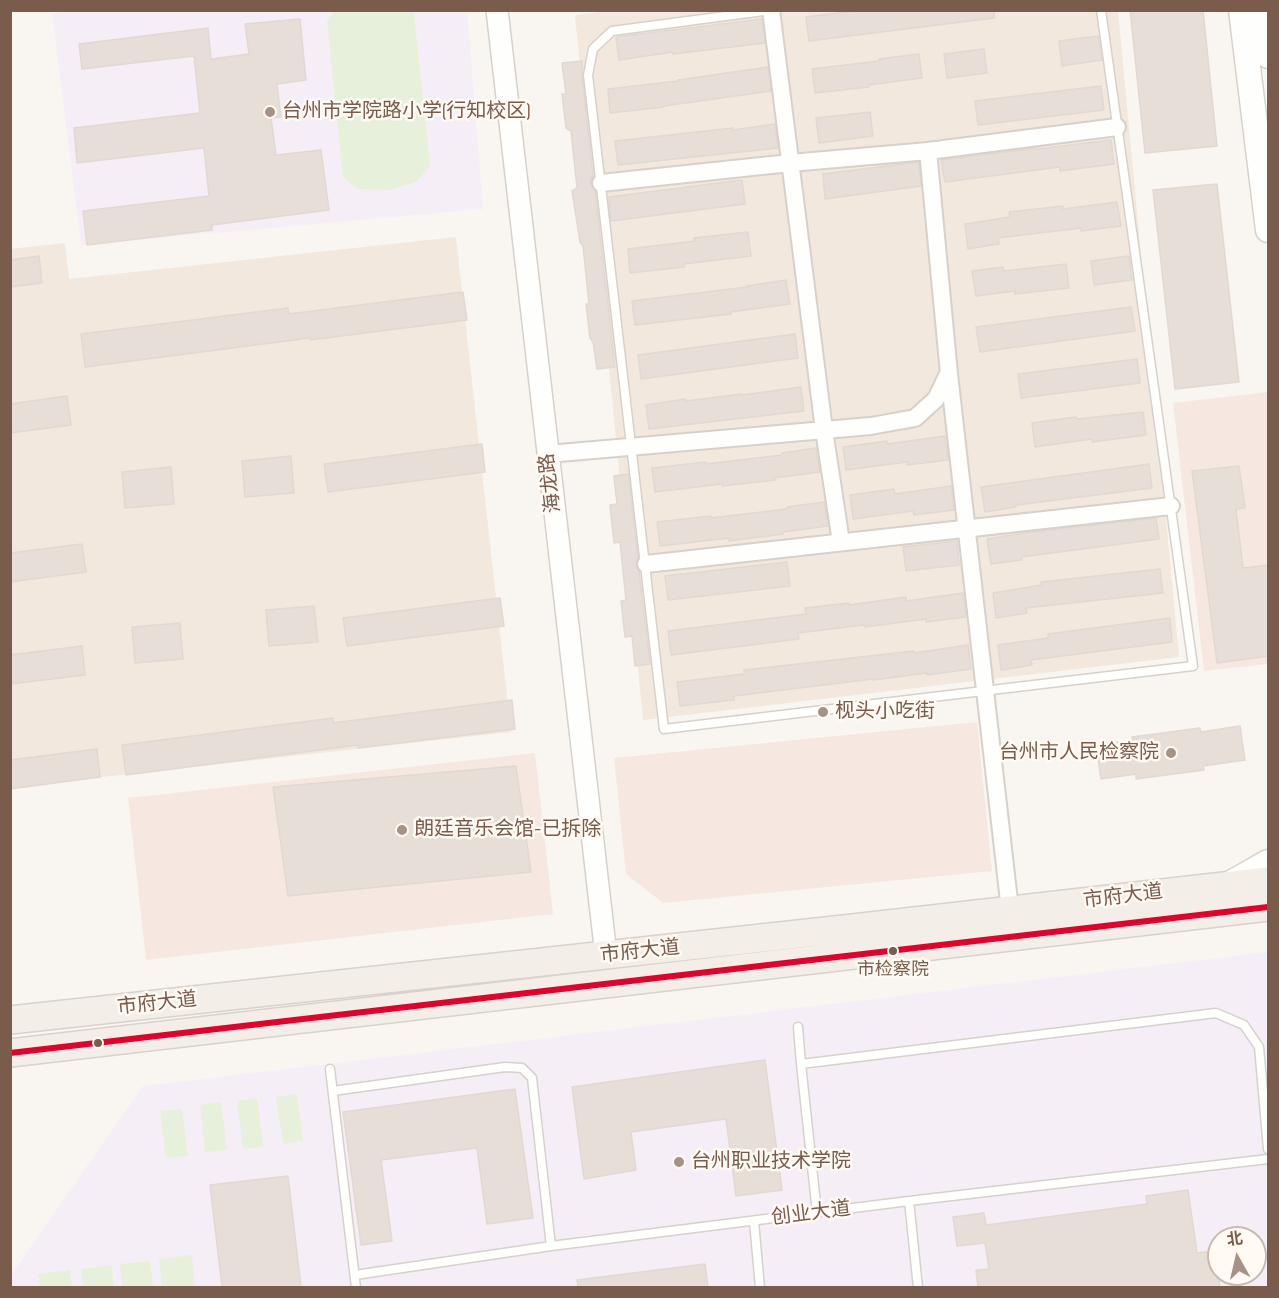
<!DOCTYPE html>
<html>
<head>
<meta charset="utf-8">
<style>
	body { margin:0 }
	#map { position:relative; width:1279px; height:1298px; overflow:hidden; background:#f9f5f0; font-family:"Sofia Sans Condensed","Noto Sans SC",sans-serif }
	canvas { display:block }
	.frame { position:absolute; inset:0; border:12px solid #7a5c4d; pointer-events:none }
	.north { position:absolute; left:1207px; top:1226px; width:60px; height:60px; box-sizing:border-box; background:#fffaf3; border:2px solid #cabbb1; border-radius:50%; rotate:352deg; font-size:16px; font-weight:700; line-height:24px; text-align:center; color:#7a5c4d }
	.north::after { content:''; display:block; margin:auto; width:21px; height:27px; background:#a69286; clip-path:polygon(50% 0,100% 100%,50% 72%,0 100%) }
</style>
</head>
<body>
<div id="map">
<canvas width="1279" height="1298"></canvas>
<div class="frame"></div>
<div class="north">北</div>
</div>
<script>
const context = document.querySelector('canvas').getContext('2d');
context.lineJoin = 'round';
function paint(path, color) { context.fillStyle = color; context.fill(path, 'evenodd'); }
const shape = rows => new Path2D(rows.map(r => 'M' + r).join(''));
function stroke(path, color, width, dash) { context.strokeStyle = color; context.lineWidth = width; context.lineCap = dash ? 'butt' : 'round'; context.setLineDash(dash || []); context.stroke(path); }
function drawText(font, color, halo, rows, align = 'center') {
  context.font = font + ' "Sofia Sans Condensed","Noto Sans SC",sans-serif'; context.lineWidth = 5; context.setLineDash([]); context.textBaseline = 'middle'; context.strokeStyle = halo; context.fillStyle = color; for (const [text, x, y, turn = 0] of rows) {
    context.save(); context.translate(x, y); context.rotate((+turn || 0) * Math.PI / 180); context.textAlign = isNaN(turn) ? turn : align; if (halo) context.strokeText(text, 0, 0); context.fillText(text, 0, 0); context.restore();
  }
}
paint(shape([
	[619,10,1118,11,1179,657,643,720,575,15],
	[456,237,511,732,11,787,10,249,65,243,69,279]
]), '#f2e8de');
paint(shape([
	[1268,392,1268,664,1204,671,1173,403],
	[977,722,992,871,663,903,626,874,614,758],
	[535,753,553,914,146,960,128,798]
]), '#f6e8e1');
paint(shape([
	[81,10,467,11,483,209,81,245,52,14],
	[1268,952,1268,1287,11,1288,11,1275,143,1086],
	[1219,1238,1255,1238,1255,1274,1219,1274]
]), '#f6eef6');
paint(shape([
	[408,10,414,14,430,166,416,182,389,190,358,189,343,177,327,21,335,11],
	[297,1094,303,1141,283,1144,276,1097],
	[257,1098,263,1146,243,1149,237,1101],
	[221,1102,227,1150,205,1152,200,1105],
	[182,1109,188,1156,166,1158,160,1111],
	[192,1255,195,1287,162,1287,159,1259],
	[150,1261,153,1287,122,1287,120,1264],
	[112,1265,114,1287,83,1287,81,1269],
	[70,1270,72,1287,40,1287,38,1274]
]), '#e7f0db');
const building = shape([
	[861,10,994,10,994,18,809,41,806,17,861,10],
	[1130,10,1203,10,1217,146,1145,153,1130,10],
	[300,19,306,80,277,84,281,117,271,118,276,155,321,150,329,210,212,225,212,230,87,245,83,211,209,196,204,148,77,163,74,128,200,113,194,56,82,69,79,44,208,28,211,59,249,54,245,24,300,19],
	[762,19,765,43,673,54,673,52,619,60,616,37,762,19],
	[1098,36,1102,60,1062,66,1059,41,1098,36],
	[984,49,987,73,947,78,944,54,984,49],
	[919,54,922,78,868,85,869,87,815,93,812,69,879,61,879,59,919,54],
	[582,61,582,76,593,176,591,179,591,185,595,191,615,367,597,369,593,342,590,338,586,304,589,304,583,246,580,242,572,191,577,188,571,131,566,128,562,94,566,94,562,63,582,61],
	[768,67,771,91,664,106,664,107,610,113,608,89,678,81,678,80,768,67],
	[1101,86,1104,110,978,125,975,101,1101,86],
	[870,112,873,136,819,143,816,118,870,112],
	[775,124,778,148,618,165,615,141,733,128,733,130,775,124],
	[1111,140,1114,164,1060,171,1060,167,945,182,941,160,1038,148,1038,149,1111,140],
	[919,162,921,186,825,199,823,174,919,162],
	[742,180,745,204,611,221,609,197,742,180],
	[1217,184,1239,382,1175,389,1153,190,1217,184],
	[1117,202,1121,226,1081,231,1081,228,998,238,999,244,968,249,965,224,1010,217,1009,212,1063,206,1063,209,1117,202],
	[748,232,751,256,684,264,684,267,630,273,628,249,695,241,694,238,748,232],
	[39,256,42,283,10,287,10,260,39,256],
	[1129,256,1132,280,1094,285,1091,261,1129,256],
	[1066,264,1069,288,1015,294,1015,291,976,296,972,271,1003,267,1004,271,1066,264],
	[786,280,790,304,731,312,731,314,635,325,632,301,747,287,747,286,786,280],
	[463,292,467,320,310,340,310,338,85,367,81,334,288,308,289,314,463,292],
	[1131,307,1135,331,980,352,976,327,1131,307],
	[795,334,798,358,641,379,638,355,795,334],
	[1137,359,1140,383,1021,398,1018,374,1137,359],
	[801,387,804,411,649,429,646,405,685,399,686,401,742,394,742,395,801,387],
	[67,396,71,425,10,433,10,404,67,396],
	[1143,412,1146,435,1092,442,1092,439,1035,447,1032,423,1076,417,1077,419,1143,412],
	[945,436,948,460,907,465,907,462,846,470,843,447,887,441,887,444,945,436],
	[482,444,485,472,328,492,324,464,482,444],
	[816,448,820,472,775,478,776,480,722,486,722,484,655,492,652,468,706,462,706,464,782,455,782,453,816,448],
	[291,456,294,493,245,497,242,461,291,456],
	[1149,464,1152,488,1016,505,1016,507,985,512,981,487,1149,464],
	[1239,466,1245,508,1236,509,1243,568,1269,565,1269,656,1217,663,1192,471,1239,466],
	[171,467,174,504,125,508,122,472,171,467],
	[628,474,638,558,636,566,639,572,650,664,635,666,632,636,625,637,621,601,626,600,620,542,614,543,610,505,617,504,614,476,628,474],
	[951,486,954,510,914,515,913,511,853,519,850,495,894,489,895,494,951,486],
	[824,502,828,526,783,532,783,534,729,541,729,538,660,546,657,522,711,516,711,518,787,509,787,507,824,502],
	[1156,518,1159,539,1021,557,1022,560,991,564,987,539,1032,532,1156,518],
	[957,541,959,565,906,571,903,547,957,541],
	[82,544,86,572,10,582,10,553,82,544],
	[787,562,790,586,668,600,665,576,787,562],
	[1160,569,1163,593,1026,608,1027,613,996,618,993,593,1042,585,1041,582,1160,569],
	[963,593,966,617,926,622,926,619,865,627,864,625,798,633,799,639,671,655,668,631,806,614,805,608,849,603,849,605,906,597,906,601,963,593],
	[500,598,504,626,347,646,343,618,500,598],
	[314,606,318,642,269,646,266,610,314,606],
	[1170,618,1172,642,1031,660,1032,665,1001,670,998,645,1048,638,1048,634,1170,618],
	[180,623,183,659,135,663,132,627,180,623],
	[968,645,971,669,927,675,927,673,873,680,873,679,734,696,734,700,680,706,677,682,744,674,744,670,914,651,914,653,968,645],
	[82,646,85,675,10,684,10,655,82,646],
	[512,700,515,729,358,748,358,745,126,775,122,745,333,718,333,723,512,700],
	[1240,726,1245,760,1203,766,1204,770,1136,779,1136,774,1101,779,1096,745,1133,740,1132,737,1200,728,1201,732,1240,726],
	[97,749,100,777,10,789,10,760,97,749],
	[516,766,531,872,288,896,273,787,516,766],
	[765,1060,782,1190,736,1196,726,1119,631,1132,636,1170,584,1179,572,1087,765,1060],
	[515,1089,533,1218,487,1224,477,1148,381,1160,392,1241,361,1245,343,1112,515,1089],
	[288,1176,301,1287,222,1287,210,1185,288,1176],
	[1188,1190,1197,1253,1215,1251,1220,1287,978,1287,976,1270,989,1269,985,1243,957,1246,953,1217,984,1213,986,1225,1147,1204,1146,1196,1188,1190],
	[705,1264,708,1287,578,1287,577,1280,705,1264]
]);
paint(building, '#e6ded7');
stroke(building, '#e2d8d2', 1.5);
const service = shape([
	[771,10,612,31,593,49,588,75,664,729,1193,666,1101,10],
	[798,1027,801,1064],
	[330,1069,356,1288],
	[333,1091,505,1067,522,1068,532,1078,551,1246],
	[909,1201,918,1288],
	[817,1213,801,1064,1216,1013,1244,1025,1259,1047,1268,1149],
	[754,1221,760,1288],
	[355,1275,551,1246,909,1201,1268,1159]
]);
const minor = shape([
	[771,10,824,430,841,542],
	[928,151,949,374,1010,910],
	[601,183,790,163,928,151,1117,127],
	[548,454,871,426,915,418,936,399,948,374],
	[646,564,1171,506]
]);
const tertiary = shape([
	[497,10,606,955]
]);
const secondary = shape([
	[1241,10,1268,230],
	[1263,10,1268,56],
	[1231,883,1268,862]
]);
const primary = shape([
	[10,1020,844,929,1268,881],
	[10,1053,1268,907]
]);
stroke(service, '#d7d1cb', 11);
stroke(minor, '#d7d1cb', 20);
stroke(tertiary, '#d7d1cb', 24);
stroke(secondary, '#d9d2cb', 27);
stroke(primary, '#dad1cc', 30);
stroke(service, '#fefefd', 8);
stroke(minor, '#fefefd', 16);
stroke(tertiary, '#fefefd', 21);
stroke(secondary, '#fefefd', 24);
stroke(primary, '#f3eee8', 27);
stroke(shape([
	[10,1053,1268,907]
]), '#e4002b', 6);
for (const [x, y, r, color] of [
	[270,112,6,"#a69286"],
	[823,712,6,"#a69286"],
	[1171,753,6,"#a69286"],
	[402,830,6,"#a69286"],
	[893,951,5,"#7a5c4d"],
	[98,1043,5,"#7a5c4d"],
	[679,1162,6,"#a69286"]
]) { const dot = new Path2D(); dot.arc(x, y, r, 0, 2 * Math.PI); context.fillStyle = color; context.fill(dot); stroke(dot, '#fffaf3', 2); }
drawText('18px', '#7a5c4d', '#fffaf3', [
	["市检察院",893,970]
]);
drawText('20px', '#7a5c4d', '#fffaf3', [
	["台州市学院路小学(行知校区)",282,112],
	["枧头小吃街",835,712],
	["台州市人民检察院",1159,753,"right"],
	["朗廷音乐会馆-已拆除",414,830],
	["台州职业技术学院",691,1162]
], 'left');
drawText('20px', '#7a5c4d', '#fffaf3', [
	["海龙路",551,483,-97],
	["市府大道",1123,897,-7],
	["市府大道",640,952,-6],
	["市府大道",157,1004,-6],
	["创业大道",811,1214,-7]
]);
</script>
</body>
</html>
